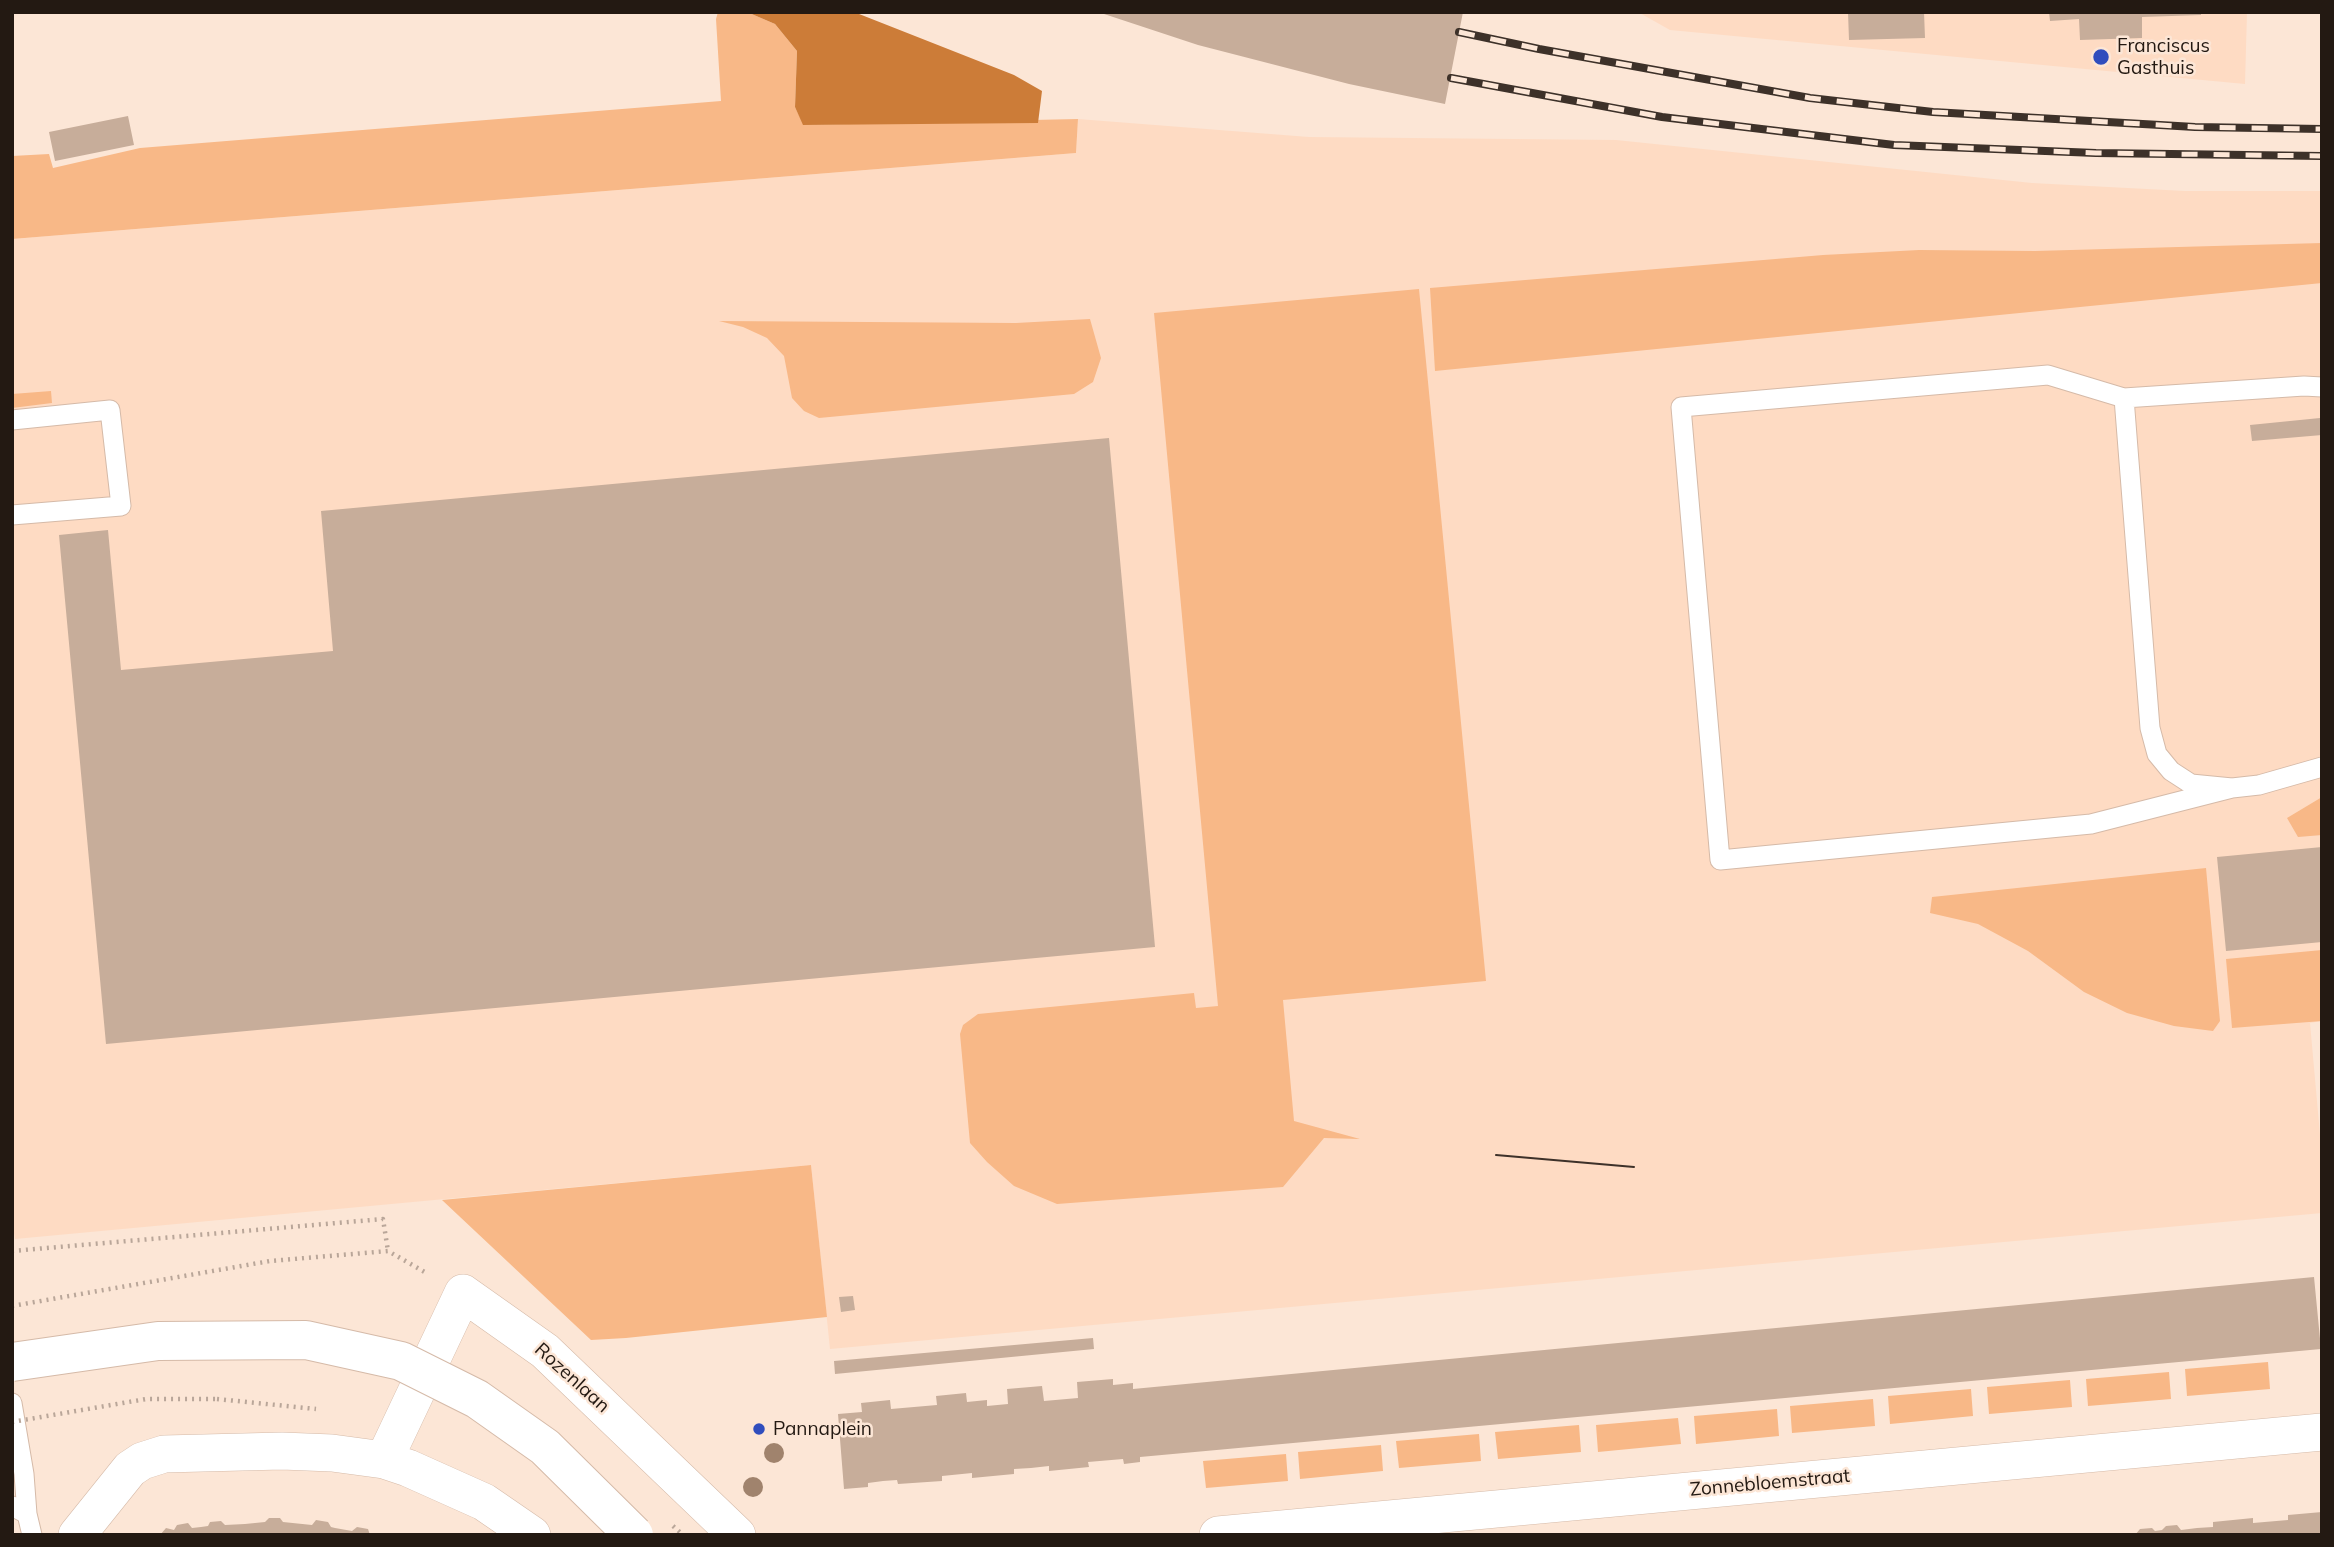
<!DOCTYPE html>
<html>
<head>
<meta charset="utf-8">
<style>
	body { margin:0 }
	#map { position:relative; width:2334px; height:1547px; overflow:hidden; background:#fce6d6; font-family:Mulish,sans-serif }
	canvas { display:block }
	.frame { position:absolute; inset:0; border:14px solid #231912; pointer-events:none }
</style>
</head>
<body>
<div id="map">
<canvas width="2334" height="1547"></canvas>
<div class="frame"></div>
</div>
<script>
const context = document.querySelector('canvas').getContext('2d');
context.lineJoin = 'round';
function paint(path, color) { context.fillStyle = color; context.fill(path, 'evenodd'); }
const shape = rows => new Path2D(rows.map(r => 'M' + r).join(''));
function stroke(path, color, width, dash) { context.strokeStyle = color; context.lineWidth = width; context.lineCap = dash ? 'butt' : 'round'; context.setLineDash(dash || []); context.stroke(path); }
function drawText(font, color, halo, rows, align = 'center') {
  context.font = font + ' Mulish,sans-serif'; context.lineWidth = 5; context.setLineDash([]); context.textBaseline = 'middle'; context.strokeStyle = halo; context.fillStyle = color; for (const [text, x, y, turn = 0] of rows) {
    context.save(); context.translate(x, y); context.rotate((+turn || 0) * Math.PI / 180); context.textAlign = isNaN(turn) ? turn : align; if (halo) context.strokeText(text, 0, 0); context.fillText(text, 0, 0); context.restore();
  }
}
paint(shape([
	[1638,12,2247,12,2245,84,1670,30],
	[1078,119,1309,137,1616,140,2032,183,2185,191,2322,191,2322,1021,2310,1023,2322,1157,2322,1213,830,1349,811,1165,15,1239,12,1222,12,239,1076,153]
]), '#fedbc3');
paint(shape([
	[718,12,747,12,775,24,797,51,795,107,804,125,1078,119,1076,153,12,239,12,156,49,154,53,168,140,148,721,101,716,19],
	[2322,243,2322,283,1435,371,1430,288,1823,255,1919,250,2035,251],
	[1419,289,1486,981,1283,1000,1294,1121,1360,1139,1324,1138,1283,1187,1057,1204,1014,1186,987,1162,970,1143,960,1034,963,1025,978,1014,1194,993,1196,1008,1218,1006,1154,313],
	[1090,319,1101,358,1093,382,1074,394,819,418,804,411,792,398,784,356,767,338,743,327,719,321,1016,323],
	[51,391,52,403,12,408,12,394],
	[2322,797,2322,835,2298,837,2287,818],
	[2206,868,2220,1021,2213,1031,2174,1026,2127,1013,2084,992,2028,951,1978,924,1930,913,1932,897],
	[2322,950,2322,1021,2232,1028,2226,959],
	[811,1165,827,1317,626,1338,591,1340,442,1200],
	[2268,1362,2270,1389,2187,1396,2185,1369],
	[2169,1372,2171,1399,2088,1406,2086,1379],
	[2070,1380,2072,1407,1989,1414,1987,1387],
	[1971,1389,1973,1416,1890,1424,1888,1396],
	[1873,1399,1875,1426,1792,1433,1790,1406],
	[1777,1409,1779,1436,1696,1444,1694,1416],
	[1678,1418,1681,1444,1598,1452,1596,1425],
	[1579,1425,1581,1452,1498,1459,1495,1432],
	[1479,1434,1481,1461,1399,1468,1396,1441],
	[1381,1445,1383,1471,1300,1479,1298,1452],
	[1286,1454,1288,1481,1206,1488,1203,1461]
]), '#f8b887');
paint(shape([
	[747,12,854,12,1014,75,1042,91,1038,123,803,125,795,107,797,51,775,24]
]), '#cc7c38');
paint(shape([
	[1098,12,1463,12,1445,104,1349,84,1198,45],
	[1848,12,1924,12,1925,38,1849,40],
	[2049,12,2201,12,2201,15,2142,17,2142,38,2080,40,2079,19,2050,21],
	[128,116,134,145,55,161,49,132],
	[2320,418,2322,435,2252,441,2250,425],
	[1109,438,1155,947,106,1044,59,535,108,530,121,670,333,651,321,511],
	[2322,847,2322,942,2226,951,2217,857],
	[2314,1277,2321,1349,1140,1457,1140,1462,1124,1464,1123,1459,1088,1462,1089,1467,1049,1471,1049,1466,1031,1468,1014,1469,1014,1474,972,1478,972,1473,942,1476,942,1481,898,1484,897,1480,883,1481,868,1483,868,1487,844,1489,838,1414,862,1412,861,1403,890,1400,891,1409,937,1405,936,1396,966,1393,967,1402,987,1400,987,1406,1008,1404,1007,1389,1042,1386,1044,1401,1078,1398,1077,1382,1113,1379,1113,1385,1133,1383,1133,1389],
	[853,1296,855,1310,841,1312,839,1297],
	[1093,1338,1094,1349,835,1374,834,1361],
	[2322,1512,2322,1535,2135,1535,2140,1529,2152,1528,2155,1531,2162,1530,2166,1526,2177,1525,2181,1530,2197,1528,2213,1527,2213,1522,2253,1518,2253,1523,2288,1520,2288,1515],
	[269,1518,280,1518,283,1522,312,1525,316,1520,328,1522,331,1527,335,1528,352,1531,357,1527,368,1529,370,1535,160,1535,166,1528,174,1530,177,1525,188,1523,192,1528,201,1527,208,1526,210,1522,221,1521,225,1525,245,1524,265,1522]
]), '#c7ad9a');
const service = shape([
	[2322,387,2304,386,2124,398,2150,728,2157,754,2171,771,2191,784,2232,788,2259,785,2322,767],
	[2124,398,2048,375,1681,407,1720,860,2091,824,2232,788],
	[12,420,110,410,121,506,12,515],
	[12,1403,24,1474,27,1514],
	[12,1506,27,1514,32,1535]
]);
const minor = shape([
	[384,1460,463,1293,545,1351,737,1535],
	[77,1535,130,1469,142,1461,164,1454,282,1451,332,1453,384,1460,408,1468,484,1502,532,1535],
	[1218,1535,2322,1432]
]);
stroke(service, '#d5baa8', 21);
stroke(minor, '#d5baa8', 38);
stroke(shape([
	[12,1251,383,1219,388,1251],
	[12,1306,270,1261,388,1251,428,1274],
	[217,1399,316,1409]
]), '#b9a699', 4.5, [2, 5]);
stroke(service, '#fff', 19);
stroke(minor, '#fff', 37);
stroke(shape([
	[1496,1155,1634,1167]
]), '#3d3129', 2);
const rail = shape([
	[1459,32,1539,49,1810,98,1933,112,2195,127,2322,129],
	[1451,78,1662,117,1894,145,2096,153,2322,156]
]);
stroke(rail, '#3d3129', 8);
stroke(rail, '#fce6d6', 5, [16]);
const tertiaryBridge = shape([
	[12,1362,158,1341,306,1340,401,1361,477,1399,545,1447,634,1535]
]);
stroke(tertiaryBridge, '#d5baa8', 40, []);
stroke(shape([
	[12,1422,146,1399,217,1399],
	[673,1526,683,1535]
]), '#b9a699', 4.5, [2, 5]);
stroke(tertiaryBridge, '#fff', 38);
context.fillStyle = '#a0836d';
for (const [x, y] of [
	[774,1453],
	[753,1487]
]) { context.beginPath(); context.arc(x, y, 10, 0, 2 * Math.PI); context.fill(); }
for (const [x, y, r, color] of [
	[2101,57,9,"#304dbd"],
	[759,1429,7,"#304dbd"]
]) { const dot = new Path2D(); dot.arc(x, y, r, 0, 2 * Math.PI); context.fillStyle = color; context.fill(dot); stroke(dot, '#fce6d6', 2.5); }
drawText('19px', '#231912', '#fce6d6', [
	["Franciscus",2117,46],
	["Gasthuis",2117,68],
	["Pannaplein",773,1429]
], 'left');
drawText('19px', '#231912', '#fce6d6', [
	["Rozenlaan",572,1378,42],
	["Zonnebloemstraat",1770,1483,-5]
]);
</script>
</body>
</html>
